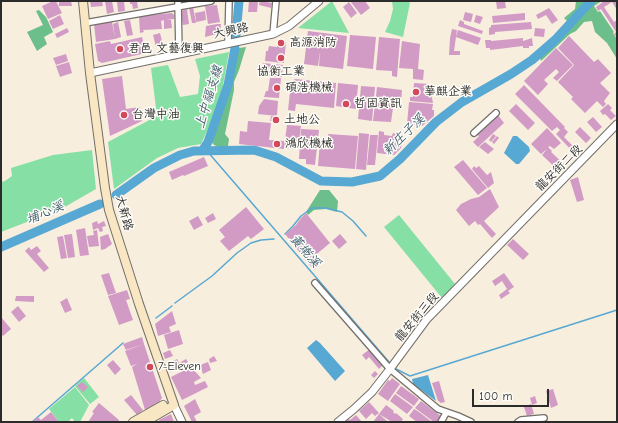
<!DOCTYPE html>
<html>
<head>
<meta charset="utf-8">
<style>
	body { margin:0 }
	#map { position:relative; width:618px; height:423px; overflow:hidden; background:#f8eede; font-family:"Comic Neue",sans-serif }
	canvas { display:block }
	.frame { position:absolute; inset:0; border:2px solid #2b2b2b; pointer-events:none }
	.scale { position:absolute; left:472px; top:389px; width:77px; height:18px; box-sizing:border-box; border:2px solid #2b2b2b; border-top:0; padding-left:5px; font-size:12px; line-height:14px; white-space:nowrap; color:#2b2b2b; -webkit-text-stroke:3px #fdfcf7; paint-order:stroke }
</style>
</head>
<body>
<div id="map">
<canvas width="618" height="423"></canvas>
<div class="frame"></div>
<div class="scale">100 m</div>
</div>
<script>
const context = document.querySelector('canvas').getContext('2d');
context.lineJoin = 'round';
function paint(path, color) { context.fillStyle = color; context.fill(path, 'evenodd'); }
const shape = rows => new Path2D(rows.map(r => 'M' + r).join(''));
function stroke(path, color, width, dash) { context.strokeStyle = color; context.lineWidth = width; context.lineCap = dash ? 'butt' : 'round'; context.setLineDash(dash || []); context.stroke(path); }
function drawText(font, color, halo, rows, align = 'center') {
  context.font = font + ' "Comic Neue","LXGW WenKai TC",sans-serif'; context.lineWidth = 3; context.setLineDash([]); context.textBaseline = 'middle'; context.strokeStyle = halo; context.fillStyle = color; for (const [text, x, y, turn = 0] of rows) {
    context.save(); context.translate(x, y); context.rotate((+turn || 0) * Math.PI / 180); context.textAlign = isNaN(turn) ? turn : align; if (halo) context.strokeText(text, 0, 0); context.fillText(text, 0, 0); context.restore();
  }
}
paint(shape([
	[332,1,349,33,298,28],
	[392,1,408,1,410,3,403,37,385,32,390,21,393,9],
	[229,52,222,91,212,120,201,144,178,148,157,158,114,189,108,142,157,116,151,68,168,65,180,97,198,94,200,76,195,59],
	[92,150,96,189,63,208,1,232,1,182,5,181,12,176,11,168,53,155],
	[399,215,455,284,442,298,384,227],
	[84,378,99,397,90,404,75,386],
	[75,387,89,405,80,422,75,422,72,418,68,422,59,422,49,409]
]), '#86dfa4');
paint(shape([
	[576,1,587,1,568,22,564,18,575,9],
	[596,1,602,1,594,6,598,12,600,11,614,32,613,33,617,39,617,59,607,43,595,32,592,21,584,22,576,31,570,34,541,61,540,58,567,32,585,12],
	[39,10,46,17,53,32,44,37,47,44,37,51,27,32,43,25,36,11],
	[246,47,239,70,234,82,234,90,225,134,229,139,228,146,221,148,214,145,211,141,220,118,227,93,236,56,239,48],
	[320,190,329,190,338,201,337,212,326,209,314,210,308,215,306,212]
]), '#6cbe8a');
paint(shape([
	[513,136,517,136,529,147,530,151,519,164,516,164,504,153],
	[316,340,320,343,345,371,335,381,307,348],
	[428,375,436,401,413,384,412,379]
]), '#57a8d2');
stroke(shape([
	[207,151,389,362],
	[285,234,293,226,301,216,312,208,326,208,342,212,353,221,366,236],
	[1,243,3,246],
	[175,303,212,276,237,253,251,243,261,240,274,239],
	[156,318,172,306],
	[396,369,410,376,617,310],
	[32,422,123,343]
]), '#57a8d2', 1.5);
stroke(shape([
	[236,35,239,1],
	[202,151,208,142,228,85,235,48],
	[116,195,154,168,180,155,194,151,254,150,276,157,321,181,352,182,380,176,400,159,436,122,462,102,511,74,532,60,555,40,591,1],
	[1,247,100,204]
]), '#57a8d2', 9);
paint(shape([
	[53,1,56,1,62,13,48,19,42,6],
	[59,1,71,1,72,6,59,6],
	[90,1,102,1,103,6,91,7],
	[105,1,112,1,114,12,107,14],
	[117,1,124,1,125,11,118,12],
	[130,1,137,1,138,8,133,9,132,4,130,4],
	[249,1,258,1,257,12,248,12],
	[260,1,272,3,271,8,259,5],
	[350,1,358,1,359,2,365,1,370,8,361,15],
	[496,1,505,1,506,8,497,9],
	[604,1,616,1,617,3,617,10,612,2,604,7,614,22,617,20,617,38,614,34,616,32,601,9,598,11,596,7],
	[349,2,357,13,351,18,343,7],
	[217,5,220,22,208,24,205,6],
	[193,7,196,23,192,23,189,8],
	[549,8,558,20,552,24,546,15,538,19,536,15],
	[187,9,189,24,183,25,180,13,183,10],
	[205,11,206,20,196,22,195,13],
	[465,12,473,14,471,22,463,20],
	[172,13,174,15,174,19,166,20,171,20,172,28,164,29,164,20,161,21,162,29,143,30,144,32,140,33,139,17,150,15],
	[525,13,525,20,493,23,492,16],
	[60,15,64,24,53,29,49,21],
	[476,15,483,17,480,24,474,22],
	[130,20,133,35,127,36,124,21],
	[460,20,464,22,464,24,483,31,482,34,458,26],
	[112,22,115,39,96,42,94,24],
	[118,22,121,37,115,39,113,24],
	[531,22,532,29,495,32,495,34,489,35,489,28,491,27,491,25],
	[217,24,221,24,220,33,205,37,206,26],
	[67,28,69,32,57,38,55,34],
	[535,28,545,29,544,37,534,36],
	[452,29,457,30,454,51,460,51,460,55,449,55,450,38],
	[458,30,481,38,478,45,456,37],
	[308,31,347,36,343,69,319,66,320,51,318,66,304,64],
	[160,33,163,45,156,47,153,35],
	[350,35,376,37,373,69,347,66],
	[569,36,594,62,598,59,611,73,600,83,610,93,604,101,606,104,603,107,597,101,585,113,571,99,573,97,558,82,574,65,558,48],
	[142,37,146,53,102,63,98,61,95,44,110,41,111,44],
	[379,37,400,39,397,77,392,76,392,71,376,70],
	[523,38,523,41,532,38,533,46,529,46,529,48,523,48,523,46,490,50,490,48,486,48,485,40,491,40,491,41],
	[278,41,286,42,284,63,265,61,266,51,268,51,269,46,277,47],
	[402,41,420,44,418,69,424,70,423,80,413,79,413,69,399,68],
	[556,48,573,65,557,81,553,78,559,72,556,69,544,80,548,84,538,95,524,81],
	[66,54,68,61,56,65,53,58],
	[69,62,72,73,60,77,56,66],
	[263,63,283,65,282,77,266,76,262,72],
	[122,76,126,109,140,107,142,121,110,136,102,79],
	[270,78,281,78,279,98,264,97,266,91,268,91],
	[295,79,336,83,334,108,296,104,295,111,288,110,291,83],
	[338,83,358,85,356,109,336,106],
	[414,83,429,84,433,103,410,101,410,97,413,97],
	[524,85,565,127,564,128,568,132,564,137,578,151,575,154,556,134,560,130,557,127,552,131,515,94],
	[361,86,375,87,372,121,358,119],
	[377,87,402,90,401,102,393,108,391,122,373,121],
	[264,99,278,101,277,116,258,114,259,106],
	[409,102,433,104,432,110,434,110,434,116,422,126,407,124],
	[516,104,535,123,528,130,509,111],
	[608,104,612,108,610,110,616,116,611,120,605,114,603,115,600,111],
	[498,115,504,123,478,147,473,142,479,136,477,135],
	[271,116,278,117,277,121,270,121],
	[593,117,602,127,596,132,587,122],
	[248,121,271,123,269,140,284,141,284,149,239,144,240,131,247,132],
	[287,125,301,126,298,149,284,148],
	[580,127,591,138,586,143,575,132],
	[547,128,561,143,554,149,550,146,548,147,552,151,551,152,566,166,560,172,542,155,547,149,541,154,531,144],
	[301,129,319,130,315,165,306,164,306,159,299,159],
	[379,131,384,132,384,135,392,136,393,133,403,135,401,148,394,155,377,153],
	[359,133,369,134,366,170,356,169],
	[328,134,358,136,355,169,318,166,320,140,327,141],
	[493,134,496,136,491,142,489,140],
	[370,135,378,135,375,165,367,165],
	[497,136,499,138,494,144,492,142],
	[485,142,494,149,488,154,479,147],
	[204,157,208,166,184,176,183,175,172,180,169,172],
	[463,160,487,188,478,195,454,167],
	[474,166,476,168,479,166,487,175,491,172,494,183,488,188,472,169],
	[578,177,584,200,577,202,570,180],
	[490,189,499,207,484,221,496,234,492,238,480,224,478,225,475,221,469,226,456,210,461,204,471,199,479,197],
	[246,207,264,229,251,239,248,236,229,251,220,241,225,237,219,230],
	[213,213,216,219,208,223,205,218],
	[306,213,330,243,312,258,319,266,314,270,285,234,296,225,301,218],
	[198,216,203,225,194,230,189,221],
	[97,221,98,224,104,221,106,226,102,227,103,231,100,232,98,228,93,230,92,223],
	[85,228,89,255,80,256,76,230],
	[97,230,99,246,89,247,87,236,94,235,93,231],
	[72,234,75,257,68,258,64,235],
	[108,234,112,244,105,249,101,250,100,237],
	[340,234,347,242,339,249,332,241],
	[63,236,67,258,61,259,57,237],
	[513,239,529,254,523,260,507,245],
	[37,246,41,251,37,254,49,268,44,272,25,251,29,247,31,250],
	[109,273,116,293,108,295,101,275],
	[504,273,514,287,508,291,510,293,501,299,499,295,507,289,502,281,495,286,492,281],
	[127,290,130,299,126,300,133,320,119,325,108,296],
	[16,296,34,296,34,302,15,301],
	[67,298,72,310,65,313,60,302],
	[18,306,26,316,19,322,11,312],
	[172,311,176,324,169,327,171,332,158,336,155,324],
	[1,317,11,329,3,336,1,334],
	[179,330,183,344,168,349,164,335],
	[142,337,144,344,126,350,123,344],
	[144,344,162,398,159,402,145,410,132,367,137,364,131,366,125,351],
	[370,349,383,365,379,369,369,357,366,360,362,355],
	[170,350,173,356,165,359,163,353],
	[214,356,217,361,210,363,209,359],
	[177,359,179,363,186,359,188,362,170,372,168,364],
	[113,360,121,369,115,375,107,365],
	[208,362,211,370,203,374,200,365],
	[191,367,201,378,194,382,195,385,205,381,208,387,182,400,171,377],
	[375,371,378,374,374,378,371,375],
	[392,378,400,384,388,401,378,394,388,380,390,381],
	[439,381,445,402,440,403,439,401,438,401,432,383],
	[82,382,88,387,83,392,77,386],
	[401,386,419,399,414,406,396,393],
	[553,389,558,405,551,408,546,391],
	[395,394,413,407,407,414,390,401],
	[131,395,143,410,137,415,124,400],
	[535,396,537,403,532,405,530,398],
	[195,399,201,412,194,416,197,422,192,422,184,406],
	[421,401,442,417,438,422,434,422,415,408],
	[369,402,379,413,375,416,372,413,366,419,359,411],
	[99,403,119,420,118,422,88,422,94,413,92,412],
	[531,404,534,414,527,416,524,407],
	[386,405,394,411,393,412,395,414,396,413,403,419,401,422,392,422,379,414],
	[414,409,419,412,432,422,417,422,409,416],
	[51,412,59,422,32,422,38,417,41,420],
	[171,414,174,422,160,422,159,420],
	[379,414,388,422,373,422],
	[356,415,362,422,345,422,349,419,350,420]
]), '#d19bc5');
const minor = shape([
	[178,1,179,54],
	[85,23,211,1],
	[273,34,276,1],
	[228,43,229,1],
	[474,133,496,113],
	[315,283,390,369,438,409,458,416,471,422],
	[441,422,446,413],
	[518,422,521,420,544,418]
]);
const tertiary = shape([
	[90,73,273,34,289,26,319,1],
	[174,405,182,422],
	[338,422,354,409,372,392,390,369,427,319,617,124]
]);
const secondary = shape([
	[83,1,90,73,105,188,109,210,139,304,174,405,145,422],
	[133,422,163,405]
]);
stroke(minor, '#736f6a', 8);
stroke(tertiary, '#736f6a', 9);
stroke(secondary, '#736f6a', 10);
stroke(minor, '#fff', 5.5);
stroke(tertiary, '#fff', 7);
stroke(secondary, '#f9e7c3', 8);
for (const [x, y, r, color] of [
	[281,43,4,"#d1495b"],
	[120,49,4,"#d1495b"],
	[281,58,4,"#d1495b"],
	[277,88,4,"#d1495b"],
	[416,92,4,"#d1495b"],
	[346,104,4,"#d1495b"],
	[124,115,4,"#d1495b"],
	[276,120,4,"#d1495b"],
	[277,144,4,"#d1495b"],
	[150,367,4,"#d1495b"]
]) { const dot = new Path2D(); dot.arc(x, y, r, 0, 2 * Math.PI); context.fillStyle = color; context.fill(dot); stroke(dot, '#fdfcf7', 1.5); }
drawText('12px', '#2b2b2b', '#fdfcf7', [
	["大興路",231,31,-12],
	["龍安街二段",559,168,-45],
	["大新路",124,213,75],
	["龍安街三段",417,317,-50]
]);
drawText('12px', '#2b2b2b', '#fdfcf7', [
	["高源消防",289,43],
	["君邑 文藝復興",128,49],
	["協衡工業",281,72,"center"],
	["碩浩機械",285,88],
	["華麒企業",424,92],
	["哲固資訊",354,104],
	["台灣中油",132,115],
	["土地公",284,120],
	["鴻欣機械",285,144],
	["7-Eleven",158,367]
], 'left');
drawText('italic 13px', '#3d5d6e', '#fdfcf7', [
	["上中福支線",209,97,-73],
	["新庄子溪",404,135,-44],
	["埔心溪",45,213,-23],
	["黃墘溪",305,251,49]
]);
</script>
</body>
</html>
